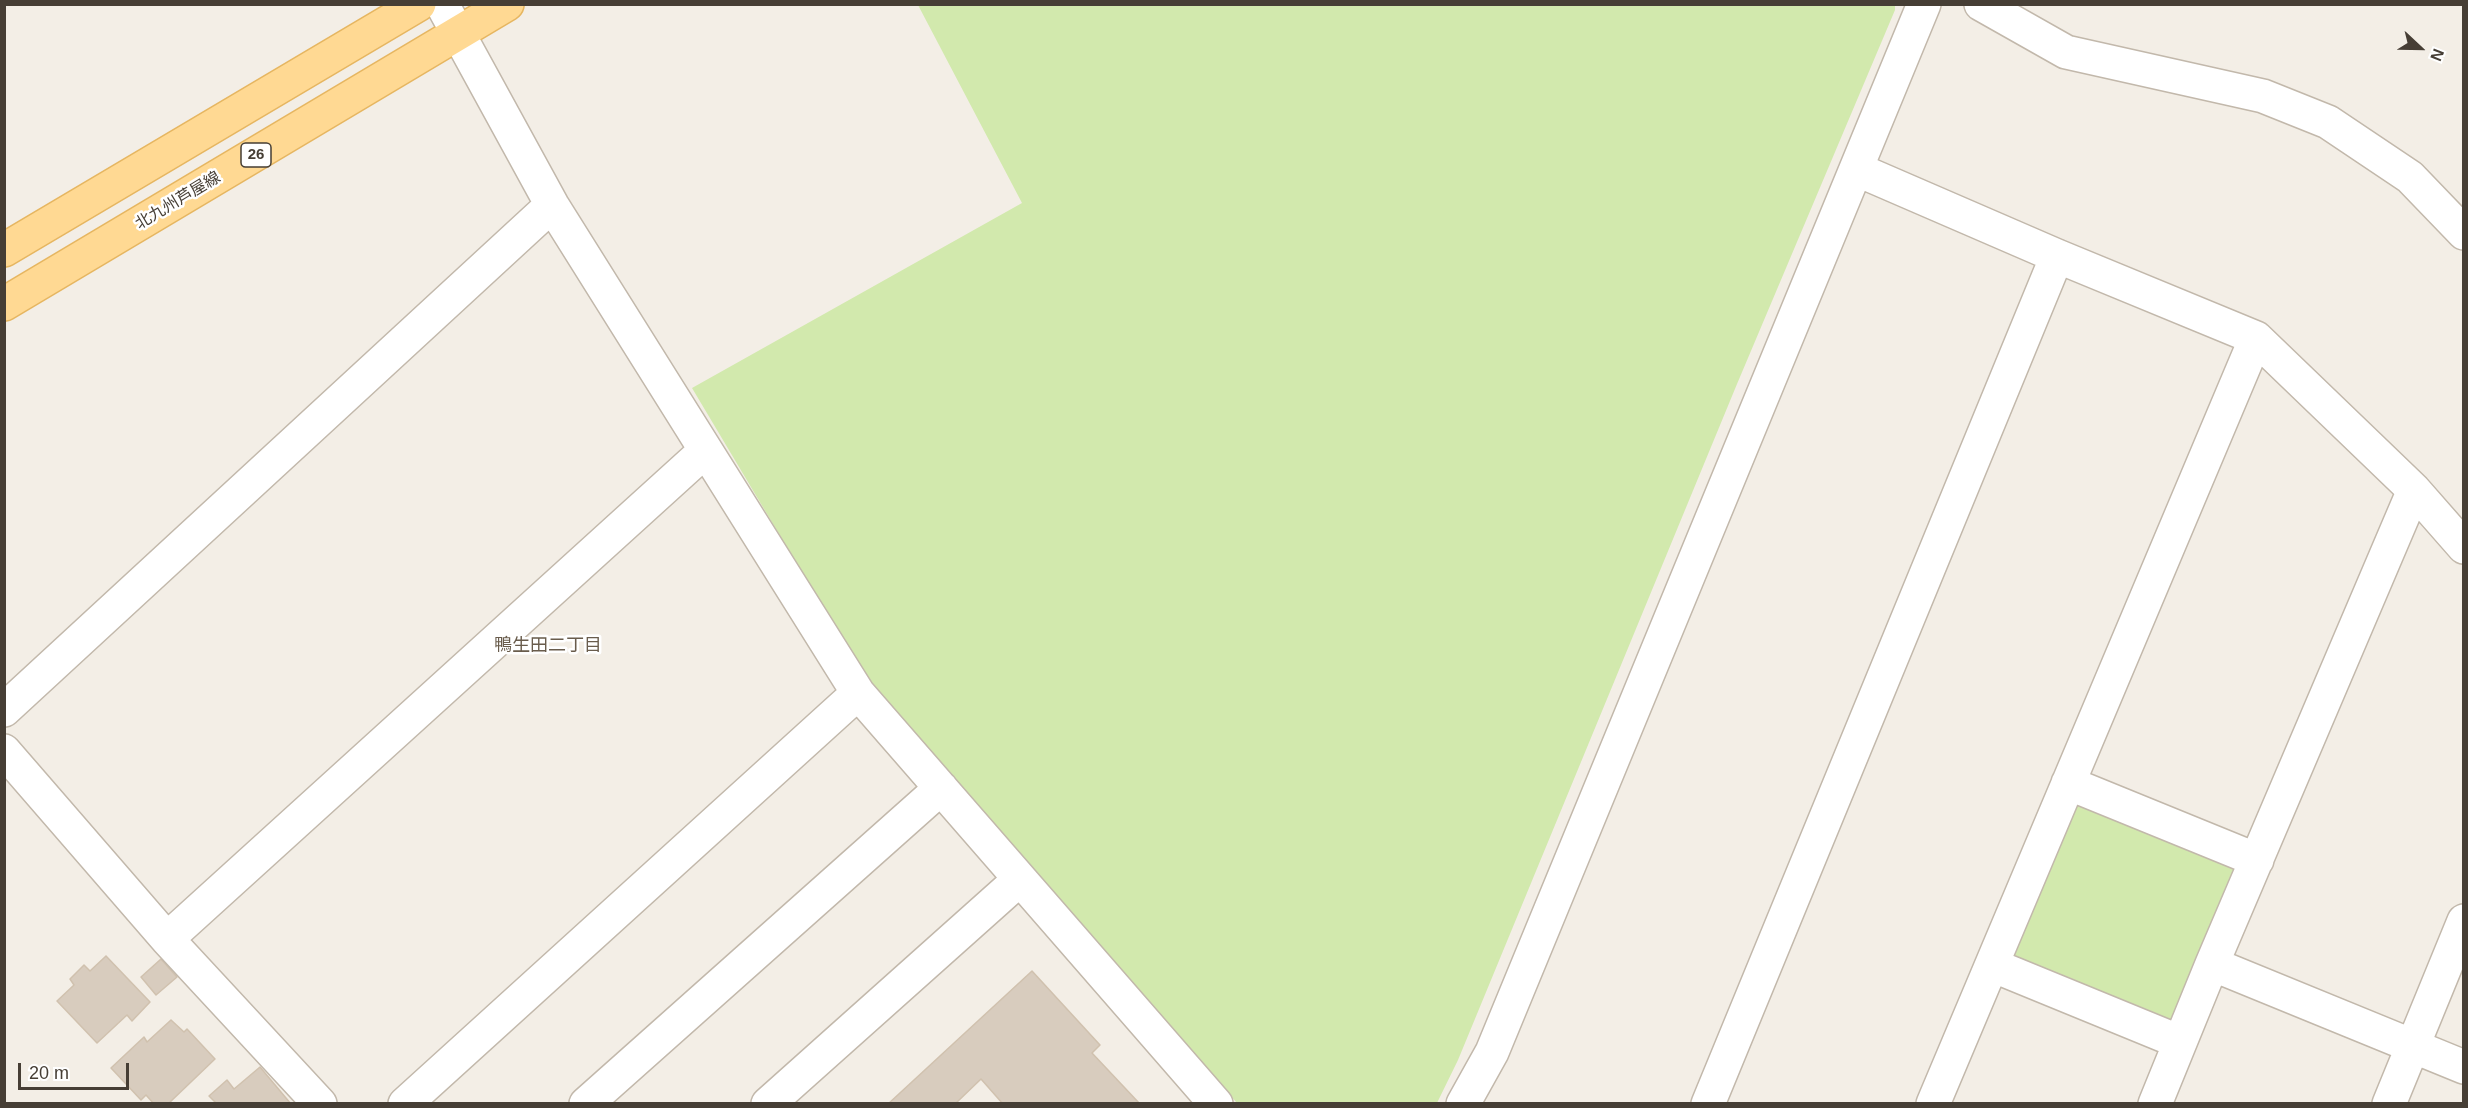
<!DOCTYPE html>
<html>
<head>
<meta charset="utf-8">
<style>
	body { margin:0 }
	#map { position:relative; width:2468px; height:1108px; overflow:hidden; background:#f3eee6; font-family:Arial,sans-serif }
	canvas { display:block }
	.frame { position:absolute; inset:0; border:6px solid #463e35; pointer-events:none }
	.north { position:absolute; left:2390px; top:18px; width:60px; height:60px; -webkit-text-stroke:4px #fff; paint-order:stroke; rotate:112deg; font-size:16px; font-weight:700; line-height:24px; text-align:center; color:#463e35 }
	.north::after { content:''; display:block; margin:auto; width:21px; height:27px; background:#463e35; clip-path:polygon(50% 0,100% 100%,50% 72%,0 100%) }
	.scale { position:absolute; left:18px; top:1063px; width:111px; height:27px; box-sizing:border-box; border:3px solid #463e35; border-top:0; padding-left:8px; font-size:18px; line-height:21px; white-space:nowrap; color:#463e35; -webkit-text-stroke:4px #fff; paint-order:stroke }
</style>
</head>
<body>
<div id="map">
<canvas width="2468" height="1108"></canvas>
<div class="frame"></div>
<div class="north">N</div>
<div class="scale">20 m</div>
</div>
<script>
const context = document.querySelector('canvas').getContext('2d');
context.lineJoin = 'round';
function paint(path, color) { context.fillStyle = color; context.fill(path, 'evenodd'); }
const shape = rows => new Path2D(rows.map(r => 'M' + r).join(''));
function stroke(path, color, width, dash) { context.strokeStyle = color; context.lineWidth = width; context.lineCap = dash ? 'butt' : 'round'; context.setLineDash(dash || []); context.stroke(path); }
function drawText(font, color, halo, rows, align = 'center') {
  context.font = font + ' Arial,"Noto Sans JP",sans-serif'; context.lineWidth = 5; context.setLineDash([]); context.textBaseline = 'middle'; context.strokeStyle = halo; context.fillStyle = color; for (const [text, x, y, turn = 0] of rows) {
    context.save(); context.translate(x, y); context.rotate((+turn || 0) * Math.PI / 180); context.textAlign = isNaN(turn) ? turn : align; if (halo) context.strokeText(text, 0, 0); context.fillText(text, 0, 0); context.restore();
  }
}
paint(shape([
	[918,5,1895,5,1895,10,1737,384,1458,1060,1437,1103,1237,1103,867,682,692,388,1022,203],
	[2077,798,2241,866,2174,1027,2011,961]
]), '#d2e9ad');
const building = shape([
	[106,956,150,1002,132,1021,127,1015,97,1043,57,1001,74,985,70,979,84,965,90,971,106,956],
	[161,959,177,977,156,995,141,977,161,959],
	[1032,971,1100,1045,1092,1053,1140,1104,1003,1104,981,1079,955,1104,888,1104,1032,971],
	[171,1020,184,1032,187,1029,215,1059,168,1104,154,1104,146,1095,141,1100,111,1068,144,1037,147,1042,171,1020],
	[260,1067,291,1104,217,1104,209,1096,227,1080,234,1089,260,1067]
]);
paint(building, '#d8ccbe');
stroke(building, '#d0c1ae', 1.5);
const street = shape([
	[1981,4,2066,52,2263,96,2328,122,2410,177,2464,233],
	[1856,169,2057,256,2256,338,2414,490,2464,547],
	[858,693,1216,1104],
	[4,710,552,205],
	[4,751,167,939,320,1104],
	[2068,783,2257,860],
	[167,939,705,451],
	[2212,964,2464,1067],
	[1992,965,2180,1042],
	[405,1104,858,693,552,205,442,4],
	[586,1104,941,788],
	[768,1104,1020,879],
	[1463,1104,1492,1052,1924,4],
	[1708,1104,2057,256],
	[1933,1104,2256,338],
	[2155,1104,2212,964,2414,490],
	[2389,1104,2464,921]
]);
const primary = shape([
	[4,250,419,4],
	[4,304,507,4]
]);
stroke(street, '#c2b8ab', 36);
stroke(primary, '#e6b661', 36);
stroke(street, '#fff', 33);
stroke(primary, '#ffd993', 33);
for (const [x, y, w] of [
	[256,155,30]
]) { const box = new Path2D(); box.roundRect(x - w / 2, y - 12, w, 24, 4.5); context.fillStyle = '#fff'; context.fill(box); stroke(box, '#463e35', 1.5); }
drawText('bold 15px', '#463e35', null, [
	["26",256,155]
]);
drawText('16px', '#463e35', '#fff', [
	["北九州芦屋線",178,201,-31]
]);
drawText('18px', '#695c4c', '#fff', [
	["鴨生田二丁目",548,646]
]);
</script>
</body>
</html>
